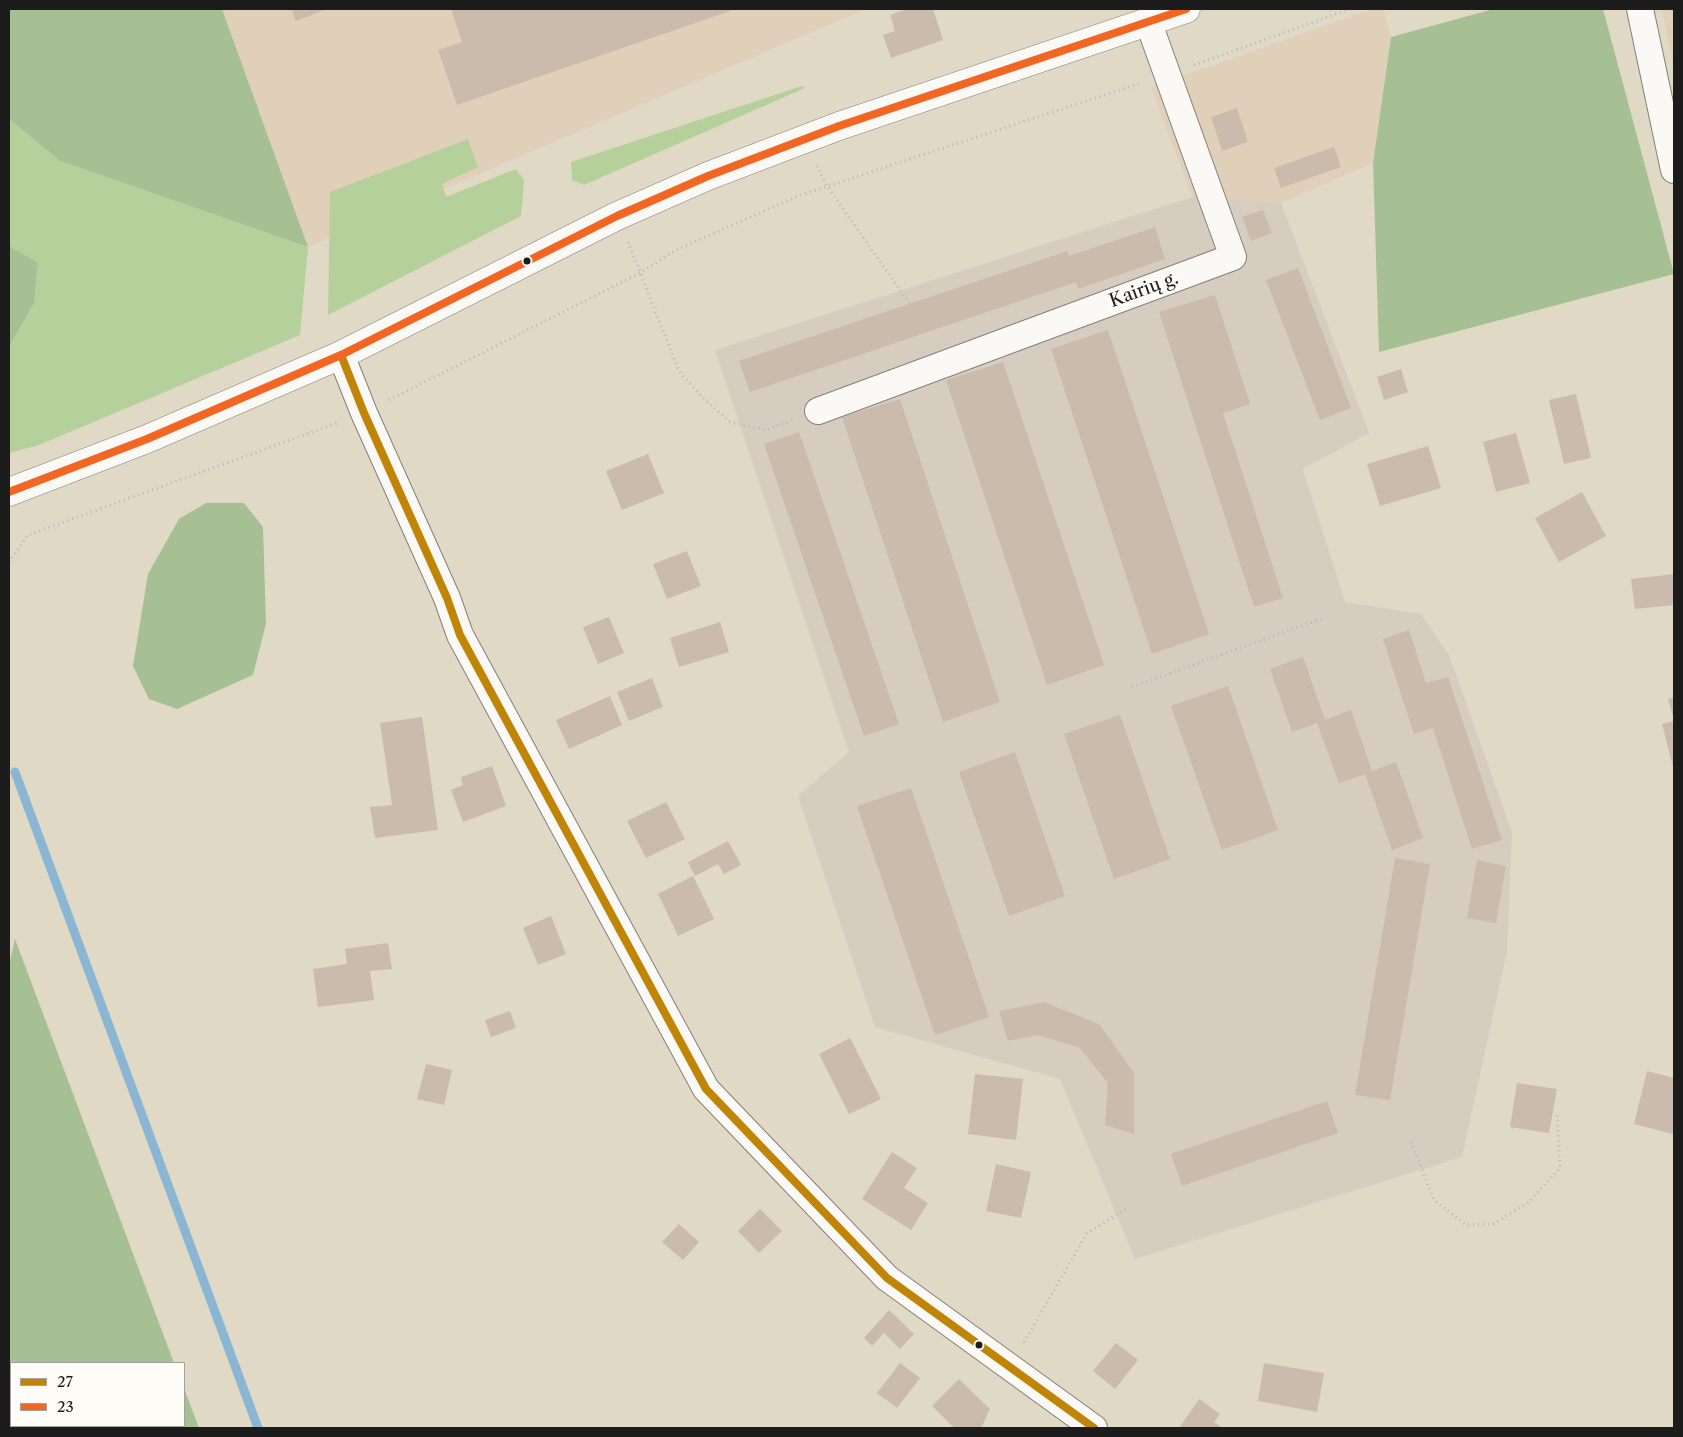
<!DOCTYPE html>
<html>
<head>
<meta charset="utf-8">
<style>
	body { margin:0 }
	#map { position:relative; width:1683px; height:1437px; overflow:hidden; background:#e0d9c6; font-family:"Libre Caslon Text",serif }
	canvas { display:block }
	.frame { position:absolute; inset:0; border:10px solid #1c1c1c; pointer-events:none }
	.legend { position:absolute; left:10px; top:1362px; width:175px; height:65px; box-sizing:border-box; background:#fdfcf7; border:1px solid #a3a29f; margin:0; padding:6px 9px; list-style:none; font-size:15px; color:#1c1c1c }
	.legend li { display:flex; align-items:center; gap:10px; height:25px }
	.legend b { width:25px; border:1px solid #a3a29f }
</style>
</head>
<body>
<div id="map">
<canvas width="1683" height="1437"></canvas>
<div class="frame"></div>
<ul class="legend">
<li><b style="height:6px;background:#c08407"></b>27</li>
<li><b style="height:6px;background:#f26522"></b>23</li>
</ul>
</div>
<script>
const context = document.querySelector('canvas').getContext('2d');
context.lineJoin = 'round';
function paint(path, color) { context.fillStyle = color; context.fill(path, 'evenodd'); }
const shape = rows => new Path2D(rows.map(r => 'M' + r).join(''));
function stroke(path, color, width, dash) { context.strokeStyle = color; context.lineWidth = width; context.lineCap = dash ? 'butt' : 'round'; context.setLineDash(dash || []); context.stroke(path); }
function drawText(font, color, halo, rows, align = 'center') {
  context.font = font + ' "Libre Caslon Text",serif'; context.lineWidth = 5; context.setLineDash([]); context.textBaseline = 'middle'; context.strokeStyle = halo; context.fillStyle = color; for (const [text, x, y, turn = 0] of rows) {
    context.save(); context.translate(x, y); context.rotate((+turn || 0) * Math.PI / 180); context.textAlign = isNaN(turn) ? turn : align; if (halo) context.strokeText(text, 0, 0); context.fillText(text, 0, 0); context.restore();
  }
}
paint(shape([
	[222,9,866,9,308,247],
	[1372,9,1383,9,1391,37,1373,163,1281,203,1192,197,1151,87],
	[1662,9,1674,9,1674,71]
]), '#e1d0b9');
paint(shape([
	[1192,197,1281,203,1369,433,1303,469,1345,602,1421,614,1449,655,1512,832,1507,951,1462,1157,1135,1259,1060,1079,875,1027,798,796,849,752,715,350]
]), '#d6ccbf');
paint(shape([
	[802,86,805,88,584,185,572,180,571,162],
	[9,119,60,161,308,247,300,335,39,445,9,453,9,347,34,305,38,264,9,246],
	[468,139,478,167,442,184,446,197,516,169,524,180,521,216,328,315,330,192]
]), '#b6d09c');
paint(shape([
	[9,9,222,9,308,247,60,161,9,119],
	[1494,9,1603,9,1674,274,1379,352,1373,163,1391,37],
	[9,246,38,263,34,304,9,347],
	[206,503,244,503,263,527,266,624,253,675,177,709,149,699,133,666,148,574,179,519],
	[15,939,174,1363,11,1363,11,1426,184,1426,184,1388,199,1428,9,1428,9,965]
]), '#a6c093');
stroke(shape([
	[15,772,258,1428]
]), '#8ab5d3', 9);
paint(shape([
	[291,9,327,9,296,21],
	[451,9,736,9,457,105,438,50,462,42],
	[907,9,933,9,943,40,891,58,883,35,895,31,890,15],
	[1237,108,1248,142,1222,151,1211,117],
	[1334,147,1341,167,1281,188,1274,168],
	[1263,210,1272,233,1251,241,1242,217],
	[1155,227,1165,259,1078,289,1076,282,750,392,739,361,1067,251,1069,256],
	[1298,268,1351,408,1320,420,1266,280],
	[1215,295,1250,404,1223,413,1283,598,1254,607,1159,312],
	[1108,330,1209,634,1152,654,1051,349],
	[1003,362,1104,665,1047,685,946,380],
	[1401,369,1408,392,1384,400,1377,377],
	[1576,394,1591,458,1564,464,1549,400],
	[900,399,1000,702,943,722,842,417],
	[799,432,899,724,864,736,764,444],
	[1516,433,1530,483,1496,492,1483,442],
	[1428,446,1441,488,1380,506,1367,464],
	[648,454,664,493,622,510,606,471],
	[1582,492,1606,536,1559,562,1535,518],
	[687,551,701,586,667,599,653,564],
	[1674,574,1674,605,1635,609,1631,579],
	[609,617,624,653,598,664,583,627],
	[720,622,729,652,679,667,670,638],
	[1409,630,1426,683,1448,677,1502,840,1472,849,1433,728,1414,734,1383,639],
	[1303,657,1325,720,1351,710,1372,771,1396,762,1423,838,1392,850,1365,774,1339,783,1317,723,1292,732,1270,669],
	[652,678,663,707,629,721,617,692],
	[1228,686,1278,830,1222,850,1171,706],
	[610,696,622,725,569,749,556,720],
	[1674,697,1674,720,1668,699],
	[1120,715,1170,859,1114,879,1064,734],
	[422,717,438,830,375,838,370,807,392,805,380,723],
	[1674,721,1674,766,1673,767,1662,724],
	[1015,752,1065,896,1009,916,959,772],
	[492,766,506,806,463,822,451,790,463,785,461,777],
	[911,788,989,1017,935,1035,857,806],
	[666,802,685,839,646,858,627,821],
	[728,841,741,865,724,874,718,864,695,876,688,862],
	[1395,858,1430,864,1390,1100,1355,1095],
	[1477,860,1506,866,1496,923,1467,918],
	[693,876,714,919,678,936,658,894],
	[551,916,566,954,538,965,523,928],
	[388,943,392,969,370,971,374,1000,318,1007,313,969,347,964,345,949],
	[1044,1002,1099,1024,1134,1073,1134,1134,1105,1125,1108,1083,1080,1048,1038,1035,1008,1041,999,1011],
	[510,1011,516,1028,491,1037,485,1020],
	[850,1038,881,1099,849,1114,819,1054],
	[426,1064,452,1070,444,1105,417,1099],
	[1647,1071,1674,1078,1673,1134,1634,1124],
	[975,1074,1023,1079,1016,1140,968,1134],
	[1517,1083,1557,1089,1549,1133,1510,1127],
	[1327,1101,1338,1133,1182,1186,1171,1154],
	[892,1152,917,1168,904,1188,928,1203,911,1230,862,1199],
	[996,1164,1031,1172,1021,1218,986,1211],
	[760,1209,782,1231,759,1253,738,1231],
	[679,1224,699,1242,683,1260,662,1242],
	[889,1310,914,1334,900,1349,884,1333,872,1346,864,1338],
	[1116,1343,1138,1360,1115,1389,1093,1371],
	[900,1363,920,1378,897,1408,877,1393],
	[1264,1363,1324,1373,1317,1412,1258,1401],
	[959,1379,990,1409,981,1428,954,1428,932,1406],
	[1199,1399,1220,1414,1214,1422,1223,1428,1179,1428]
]), '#cbbbad');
const street = shape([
	[1640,9,1674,170],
	[341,355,364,413,447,598,460,635,706,1089,887,1278,1094,1428],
	[818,411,1233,257,1148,21]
]);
const highway = shape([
	[9,492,147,439,341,355,617,216,708,176,839,126,1186,9]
]);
stroke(street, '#848077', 28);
stroke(highway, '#848077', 29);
stroke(shape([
	[1194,65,1350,9],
	[817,166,827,186,910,304],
	[628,242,679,371,702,397,730,422,766,430,793,420],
	[389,400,640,273,676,250,798,196,1141,83],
	[9,562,28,535,337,423],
	[1132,687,1321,619],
	[1411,1142,1434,1200,1466,1225,1493,1224,1528,1203,1560,1168,1557,1114],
	[1024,1342,1087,1233,1128,1208]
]), '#b7b6b2', 3, [1, 4]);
stroke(street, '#faf9f6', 26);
stroke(highway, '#faf9f6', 28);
stroke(shape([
	[341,355,364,413,447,598,460,635,706,1089,887,1278,1094,1428]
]), '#c08407', 8);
stroke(shape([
	[9,492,147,439,341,355,617,216,708,176,839,126,1186,9]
]), '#f26522', 8);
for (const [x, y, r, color] of [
	[527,261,4.5,"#1c1c1c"],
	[979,1345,4.5,"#1c1c1c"]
]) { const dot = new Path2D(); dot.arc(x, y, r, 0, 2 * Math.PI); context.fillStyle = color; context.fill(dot); stroke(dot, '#fdfcf7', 2); }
drawText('18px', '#1c1c1c', '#fdfcf7', [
	["Kairių g.",1144,290,-20]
]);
</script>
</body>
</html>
